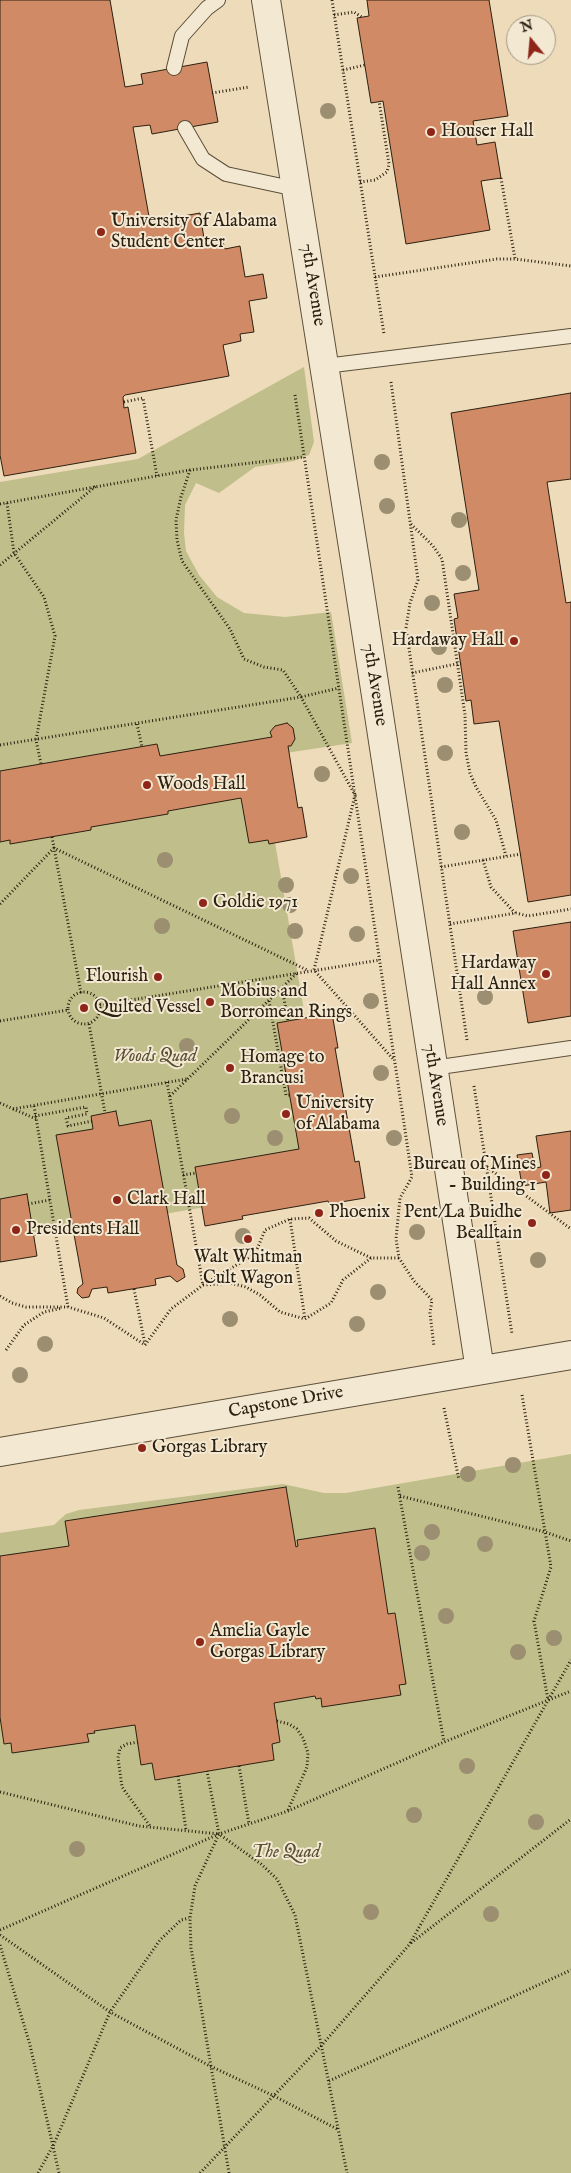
<!DOCTYPE html>
<html>
<head>
<meta charset="utf-8">
<style>
	body { margin:0 }
	#map { position:relative; width:571px; height:2173px; overflow:hidden; background:#eddbba; font-family:"IM FELL English",serif }
	canvas { display:block }
	.north { position:absolute; left:506px; top:15px; width:50px; height:50px; box-sizing:border-box; background:#f3e8d2; border:1px solid #a39884; border-radius:50%; rotate:343deg; font-size:14px; font-weight:700; line-height:20px; text-align:center; color:#2c2010 }
	.north::after { content:''; display:block; margin:auto; width:18px; height:22px; background:#8f2418; clip-path:polygon(50% 0,100% 100%,50% 72%,0 100%) }
</style>
</head>
<body>
<div id="map">
<canvas width="571" height="2173"></canvas>
<div class="north">N</div>
</div>
<script>
const context = document.querySelector('canvas').getContext('2d');
context.lineJoin = 'round';
function paint(path, color) { context.fillStyle = color; context.fill(path, 'evenodd'); }
const shape = rows => new Path2D(rows.map(r => 'M' + r).join(''));
function stroke(path, color, width, dash) { context.strokeStyle = color; context.lineWidth = width; context.lineCap = dash ? 'butt' : 'round'; context.setLineDash(dash || []); context.stroke(path); }
function drawText(font, color, halo, rows, align = 'center') {
  context.font = font + ' "IM FELL English",serif'; context.lineWidth = 4; context.setLineDash([]); context.textBaseline = 'middle'; context.strokeStyle = halo; context.fillStyle = color; for (const [text, x, y, turn = 0] of rows) {
    context.save(); context.translate(x, y); context.rotate((+turn || 0) * Math.PI / 180); context.textAlign = isNaN(turn) ? turn : align; if (halo) context.strokeText(text, 0, 0); context.fillText(text, 0, 0); context.restore();
  }
}
paint(shape([
	[304,367,314,442,309,455,294,461,255,467,219,493,196,483,185,505,184,533,186,551,199,575,217,597,244,613,285,617,331,612,352,743,0,796,0,482,138,459],
	[262,767,334,1185,0,1242,0,813],
	[571,1454,571,2173,0,2173,0,1533,54,1525,66,1514,79,1510,283,1484,324,1493,346,1493]
]), '#c0be8a');
const building = shape([
	[0,0,110,0,125,87,143,84,141,74,207,62,218,122,152,134,150,125,133,127,150,222,200,213,205,245,223,242,225,249,240,246,245,277,263,274,267,298,249,301,254,332,240,334,241,341,223,345,229,376,125,395,123,397,124,408,128,407,136,453,4,476,0,455,0,0],
	[367,0,489,0,508,116,473,121,477,145,495,142,501,178,481,181,490,230,406,244,383,101,371,103,357,18,369,16,367,0],
	[571,393,571,479,547,482,566,603,571,602,571,895,528,902,499,721,474,724,471,700,466,701,454,619,458,618,454,594,479,590,451,413,571,393],
	[287,723,293,728,295,739,291,746,288,746,298,808,302,807,307,837,269,844,268,840,249,843,241,798,168,811,168,814,91,827,91,830,10,844,10,840,0,842,0,771,157,744,160,756,272,737,270,732,275,726,287,723],
	[571,922,571,1016,528,1023,513,931,571,922],
	[332,1013,338,1048,335,1048,355,1162,359,1161,365,1198,329,1204,328,1201,242,1216,243,1219,205,1226,195,1167,299,1149,277,1023,332,1013],
	[116,1111,119,1126,151,1120,177,1265,183,1269,185,1277,177,1282,170,1276,155,1279,156,1285,108,1293,107,1287,92,1289,89,1297,82,1298,77,1293,78,1288,83,1284,56,1135,93,1129,91,1116,116,1111],
	[571,1131,571,1210,550,1213,546,1182,522,1186,517,1155,532,1153,535,1168,541,1167,536,1136,571,1131],
	[27,1194,37,1256,0,1262,0,1199,27,1194],
	[286,1487,296,1547,298,1546,297,1540,375,1528,388,1614,395,1613,406,1684,399,1685,401,1695,322,1707,321,1698,316,1699,315,1696,274,1703,280,1742,272,1744,274,1760,155,1780,152,1763,141,1765,135,1725,94,1731,95,1733,87,1734,89,1742,12,1753,11,1743,4,1744,0,1717,0,1556,69,1546,65,1521,286,1487]
]);
paint(building, '#d08b66');
stroke(building, '#2c2010', 1);
const lane = shape([
	[174,68,182,36,207,8,218,0],
	[185,128,203,159,226,174,296,189],
	[325,366,571,336],
	[433,1068,571,1048]
]);
const street = shape([
	[266,0,356,566,480,1370],
	[0,1452,571,1355]
]);
stroke(lane, '#5c4f3a', 16);
stroke(street, '#5c4f3a', 30);
stroke(shape([
	[332,0,384,334],
	[334,15,354,12,363,18],
	[343,70,365,65],
	[212,93,249,87],
	[501,178,515,259],
	[360,182,375,180,387,172,389,164,379,101],
	[375,277,497,259,515,259,571,266],
	[391,382,418,580,410,603,406,628,467,1040],
	[295,395,412,1177,400,1198,396,1239,399,1258,414,1281,432,1300,430,1313,434,1347],
	[124,402,143,398,157,476],
	[190,470,181,497,176,520,177,540,182,561,230,629,244,659,264,667,283,670,301,697,339,688],
	[7,503,14,553,44,597,55,636,36,740,41,764],
	[0,504,190,470,303,457],
	[411,524,433,546,442,559,465,715,466,753,470,773,476,787,496,820,506,856],
	[0,565,96,486],
	[412,673,461,663],
	[137,724,142,747],
	[0,745,301,697,355,795,314,970,394,1060],
	[52,837,81,993],
	[483,860,491,887,515,913],
	[441,867,521,854],
	[0,904,54,848,307,970],
	[450,924,516,913,528,916,571,909],
	[282,988,288,1021],
	'68 1008a16 16 0 1 1 32 0a16 16 0 1 1-32 0Z',
	[269,1001,286,1095,290,1095],
	[100,1005,380,960],
	[0,1021,68,1010],
	[89,1024,105,1113],
	[167,1082,203,1285],
	[474,1086,512,1334],
	[170,1096,297,973],
	[0,1103,36,1119],
	[34,1106,68,1307],
	[13,1109,187,1079],
	[35,1116,86,1107,87,1114,66,1118,68,1126,92,1121],
	[487,1167,571,1229],
	[183,1175,196,1173],
	[28,1204,50,1200],
	[290,1219,305,1319],
	[203,1285,230,1283,246,1287,260,1295,280,1312,305,1319,331,1303,343,1280,371,1258],
	[134,1289,145,1344],
	[0,1296,12,1303,26,1307,68,1307,104,1318,145,1345],
	[145,1345,171,1309,203,1285,255,1254,265,1230,290,1219,309,1218,336,1241,371,1258,399,1258],
	[6,1350,24,1325,44,1312,62,1308],
	[522,1395,551,1567,534,1621,548,1700],
	[444,1408,459,1480],
	[398,1487,444,1742],
	[400,1496,545,1532,571,1541],
	[277,1721,289,1724,297,1729,303,1738,308,1753,307,1767,288,1810],
	[138,1742,127,1744,120,1748,118,1758,122,1787,150,1826],
	[239,1766,249,1824],
	[178,1776,186,1830],
	[0,1792,139,1826,219,1834,207,1771],
	[0,1930,219,1834,288,1811,444,1742,571,1691],
	[0,1935,110,2012,210,2066,274,2096,339,2130],
	[411,1943,571,1819],
	[0,1945,30,2045,59,2173],
	[329,2081,571,1970],
	[38,2173,54,2144,110,2012,160,1940,181,1920,189,1918],
	[200,2173,321,2046,409,1945,571,1660],
	[229,2173,191,1948,190,1918,195,1886,219,1834,261,1864,277,1879,295,1915,347,2173]
]), '#2c2010', 3, [1, 2.5]);
stroke(lane, '#f3e8d2', 14);
stroke(street, '#f3e8d2', 28);
context.fillStyle = '#9b8e71';
for (const [x, y] of [
	[328,111],
	[382,462],
	[387,506],
	[459,520],
	[463,573],
	[432,603],
	[439,647],
	[445,685],
	[445,753],
	[322,774],
	[462,832],
	[165,860],
	[351,876],
	[286,885],
	[290,905],
	[162,926],
	[295,931],
	[357,934],
	[485,997],
	[371,1001],
	[187,1046],
	[381,1073],
	[232,1116],
	[275,1138],
	[394,1138],
	[417,1232],
	[243,1236],
	[538,1260],
	[378,1292],
	[230,1319],
	[357,1324],
	[45,1344],
	[20,1375],
	[513,1465],
	[468,1474],
	[432,1532],
	[485,1544],
	[422,1553],
	[446,1616],
	[554,1638],
	[518,1652],
	[467,1766],
	[414,1815],
	[536,1822],
	[77,1849],
	[300,1858],
	[371,1912],
	[491,1914]
]) { context.beginPath(); context.arc(x, y, 8, 0, 2 * Math.PI); context.fill(); }
for (const [x, y, r, color] of [
	[431,132,5,"#8f2418"],
	[101,232,5,"#8f2418"],
	[514,641,5,"#8f2418"],
	[147,785,5,"#8f2418"],
	[203,903,5,"#8f2418"],
	[546,974,5,"#8f2418"],
	[158,977,5,"#8f2418"],
	[210,1002,5,"#8f2418"],
	[84,1008,5,"#8f2418"],
	[230,1068,5,"#8f2418"],
	[286,1114,5,"#8f2418"],
	[546,1175,5,"#8f2418"],
	[117,1200,5,"#8f2418"],
	[319,1213,5,"#8f2418"],
	[532,1223,5,"#8f2418"],
	[16,1230,5,"#8f2418"],
	[248,1239,5,"#8f2418"],
	[142,1448,5,"#8f2418"],
	[200,1642,5,"#8f2418"]
]) { const dot = new Path2D(); dot.arc(x, y, r, 0, 2 * Math.PI); context.fillStyle = color; context.fill(dot); stroke(dot, '#f3e8d2', 2); }
drawText('18px', '#2c2010', '#f3e8d2', [
	["Houser Hall",441,132],
	["University of Alabama",111,222],
	["Student Center",111,243],
	["Hardaway Hall",504,641,"right"],
	["Woods Hall",157,785],
	["Goldie 1971",213,903],
	["Hardaway",536,964,"right"],
	["Hall Annex",536,985,"right"],
	["Flourish",148,977,"right"],
	["Mobius and",220,992],
	["Borromean Rings",220,1013],
	["Quilted Vessel",94,1008],
	["Homage to",240,1058],
	["Brancusi",240,1079],
	["University",296,1104],
	["of Alabama",296,1125],
	["Bureau of Mines",536,1165,"right"],
	["- Building 1",536,1186,"right"],
	["Clark Hall",127,1200],
	["Phoenix",329,1213],
	["Pent/La Buidhe",522,1213,"right"],
	["Bealltain",522,1234,"right"],
	["Presidents Hall",26,1230],
	["Walt Whitman",248,1258,"center"],
	["Cult Wagon",248,1279,"center"],
	["Gorgas Library",152,1448],
	["Amelia Gayle",210,1632],
	["Gorgas Library",210,1653]
], 'left');
drawText('18px', '#2c2010', '#f3e8d2', [
	["7th Avenue",312,285,81],
	["7th Avenue",374,685,81],
	["7th Avenue",435,1085,81],
	["Capstone Drive",286,1403,-10]
]);
drawText('italic 18px', '#584f35', '#f3e8d2', [
	["Woods Quad",155,1057],
	["The Quad",286,1853]
]);
</script>
</body>
</html>
